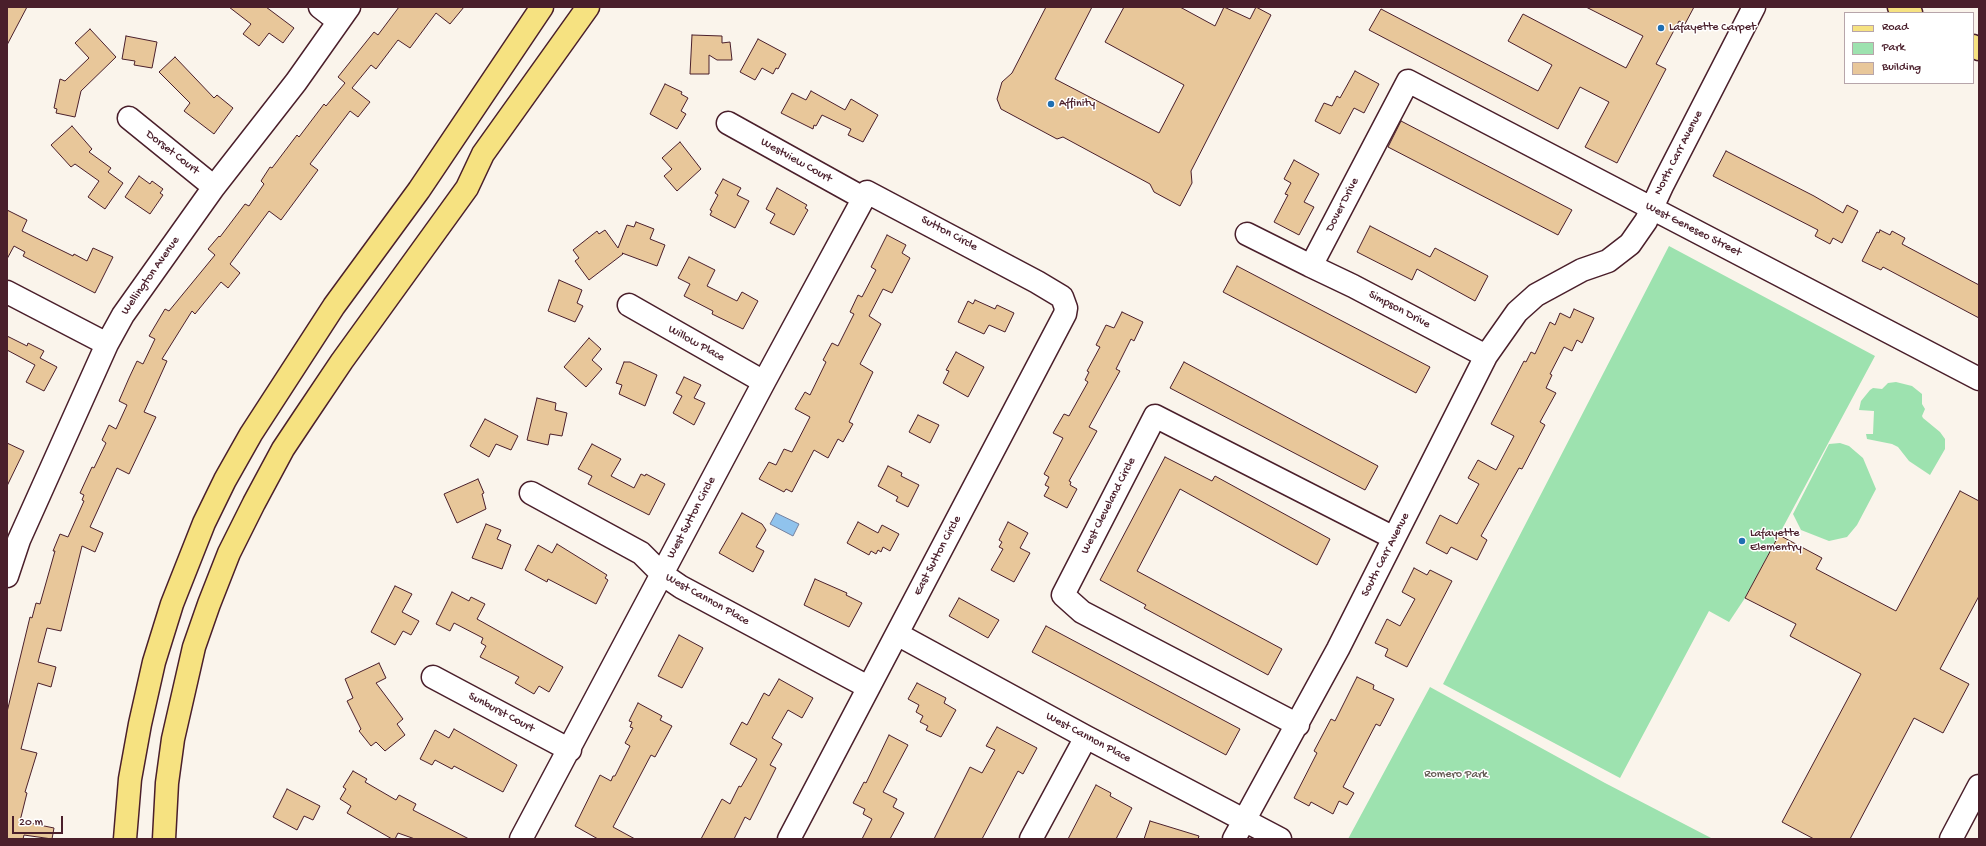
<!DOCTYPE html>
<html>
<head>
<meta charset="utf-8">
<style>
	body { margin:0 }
	#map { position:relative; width:1986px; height:846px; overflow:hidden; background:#faf4eb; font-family:"Gochi Hand",sans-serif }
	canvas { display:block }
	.frame { position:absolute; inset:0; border:8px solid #4a1f2b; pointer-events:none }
	.legend { position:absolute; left:1844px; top:12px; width:130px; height:72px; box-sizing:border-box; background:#fff; border:1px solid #b7a5aa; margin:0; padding:5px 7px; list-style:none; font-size:12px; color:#4a1f2b }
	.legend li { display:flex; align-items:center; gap:8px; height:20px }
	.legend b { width:20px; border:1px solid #b7a5aa }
	.scale { position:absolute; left:12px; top:816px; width:51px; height:18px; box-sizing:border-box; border:2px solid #4a1f2b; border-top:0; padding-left:5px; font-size:12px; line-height:14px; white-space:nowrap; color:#4a1f2b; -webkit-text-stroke:3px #fff; paint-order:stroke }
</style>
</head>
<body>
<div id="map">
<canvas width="1986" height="846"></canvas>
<div class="frame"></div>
<ul class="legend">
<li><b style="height:5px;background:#f6e281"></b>Road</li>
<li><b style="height:11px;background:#9de2af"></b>Park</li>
<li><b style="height:11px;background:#e8c79a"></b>Building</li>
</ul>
<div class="scale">20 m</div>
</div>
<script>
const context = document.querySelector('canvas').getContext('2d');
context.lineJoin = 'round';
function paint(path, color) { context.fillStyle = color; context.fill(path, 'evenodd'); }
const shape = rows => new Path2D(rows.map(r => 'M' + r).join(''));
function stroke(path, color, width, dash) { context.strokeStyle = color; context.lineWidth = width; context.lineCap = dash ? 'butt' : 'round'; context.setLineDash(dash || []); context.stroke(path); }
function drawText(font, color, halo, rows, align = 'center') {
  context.font = font + ' "Gochi Hand",sans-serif'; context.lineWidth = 3; context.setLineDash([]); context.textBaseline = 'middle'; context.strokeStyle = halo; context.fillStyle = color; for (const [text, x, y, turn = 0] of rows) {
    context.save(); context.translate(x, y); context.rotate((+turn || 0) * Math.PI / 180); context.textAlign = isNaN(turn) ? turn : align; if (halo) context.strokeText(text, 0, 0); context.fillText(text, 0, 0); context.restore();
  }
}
paint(shape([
	[1669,246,1875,356,1745,598,1729,622,1709,611,1620,778,1443,684],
	[1896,382,1912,386,1922,394,1922,404,1925,409,1922,416,1923,418,1940,432,1945,439,1945,449,1930,475,1909,461,1898,447,1892,444,1867,439,1866,434,1873,434,1874,411,1859,410,1861,401,1870,390,1873,388,1882,389,1888,383],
	[1840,443,1849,446,1863,458,1876,489,1857,525,1847,537,1829,541,1801,530,1793,514,1829,444],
	[1430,687,1605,783,1713,839,1348,839]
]), '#9de2af');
const water = shape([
	[776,513,799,524,793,536,770,524,776,513]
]);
paint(water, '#90c3ed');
stroke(water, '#74819f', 1);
const building = shape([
	[7,7,27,7,7,45,7,7],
	[229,7,266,7,294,28,283,43,269,33,259,46,243,34,251,24,229,7],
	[399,7,464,7,450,24,436,13,410,48,398,40,376,69,371,65,352,88,370,102,358,117,350,111,310,164,318,170,281,220,269,211,230,264,240,273,228,288,221,282,195,314,192,311,162,359,167,361,144,412,156,417,129,474,117,468,90,527,103,533,95,552,82,546,61,631,47,628,38,662,56,667,51,687,38,683,21,749,37,753,25,792,27,793,20,821,54,828,52,839,24,835,23,839,7,839,7,712,30,617,32,618,36,603,40,604,55,551,53,551,60,534,68,537,84,501,82,500,84,495,80,493,92,467,94,468,106,443,102,440,109,425,116,429,127,405,119,401,129,378,137,361,143,364,155,339,149,336,165,309,169,311,215,255,208,249,219,236,220,237,245,204,249,206,264,184,261,181,270,167,272,168,297,135,299,137,324,104,326,106,345,83,338,77,374,32,378,35,399,7],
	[1046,7,1092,7,1055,79,1159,133,1184,85,1105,42,1124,7,1180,7,1215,26,1224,7,1250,19,1256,7,1271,15,1191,171,1192,183,1180,206,1154,192,1150,184,1063,137,1057,139,1001,109,997,99,1002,82,1012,73,1046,7],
	[1586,7,1694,7,1685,24,1679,21,1656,64,1666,69,1617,163,1585,147,1609,102,1580,87,1558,129,1369,30,1381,9,1538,91,1552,65,1508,41,1523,14,1626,68,1643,36,1586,7],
	[90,29,116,57,81,91,75,117,56,113,57,109,54,108,60,79,65,81,89,58,75,43,90,29],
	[692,35,722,36,722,43,730,42,732,60,717,60,709,55,709,74,690,74,692,35],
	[126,36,157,42,152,68,134,65,135,61,122,59,126,36],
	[758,39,786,54,778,69,776,68,773,74,762,68,755,80,740,72,758,39],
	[175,57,214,98,217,95,233,108,214,134,184,111,190,103,159,72,175,57],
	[1355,71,1379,84,1364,113,1354,108,1340,134,1315,121,1324,103,1332,106,1337,96,1340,98,1355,71],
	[665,84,682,92,681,94,688,98,681,111,686,114,677,129,650,114,665,84],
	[811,91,845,110,851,99,878,115,863,142,848,135,851,129,822,115,816,126,814,125,813,129,781,113,792,93,806,100,811,91],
	[1401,121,1572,210,1558,235,1388,147,1401,121],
	[72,126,92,149,89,152,111,168,108,172,123,183,105,209,88,197,99,181,75,164,71,167,51,145,72,126],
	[680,142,701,169,677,191,664,176,672,169,662,158,680,142],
	[1726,151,1814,196,1843,213,1847,205,1858,211,1842,243,1833,238,1830,244,1815,236,1818,230,1713,176,1726,151],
	[1294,160,1319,174,1304,202,1314,207,1299,235,1274,222,1288,195,1285,194,1291,183,1284,179,1294,160],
	[139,176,150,184,152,181,163,189,160,193,163,195,150,214,125,197,139,176],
	[723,179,741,188,737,195,749,201,735,228,710,215,712,211,710,210,718,195,715,193,723,179],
	[777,188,807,205,805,208,808,210,794,235,770,223,775,214,766,209,777,188],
	[7,210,27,220,22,231,73,256,74,254,87,261,93,248,113,257,95,293,23,256,25,252,14,246,7,259,7,210],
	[636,222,654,229,650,239,665,245,657,266,622,253,623,254,589,280,575,261,579,258,573,250,597,231,599,234,605,230,618,248,627,225,634,227,636,222],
	[1370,226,1430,257,1435,248,1488,276,1475,301,1417,269,1412,280,1357,252,1370,226],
	[1880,230,1890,235,1892,231,1905,238,1902,244,1979,285,1979,318,1883,267,1881,270,1862,261,1877,232,1879,233,1880,230],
	[887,235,906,245,902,253,910,258,892,293,883,289,869,316,881,324,860,364,873,372,849,422,853,424,843,442,838,439,828,458,814,450,792,492,786,489,784,492,759,479,769,462,776,465,784,449,792,452,810,417,795,409,805,392,810,395,826,362,823,360,832,343,838,346,854,314,850,312,858,295,862,297,876,270,871,267,887,235],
	[689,257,715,270,707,286,737,301,742,292,758,301,743,329,712,314,713,311,684,296,690,284,678,278,689,257],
	[1237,266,1430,367,1416,393,1223,292,1237,266],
	[559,280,582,290,577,303,583,306,575,322,548,311,559,280],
	[975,300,995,309,997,305,1014,313,1005,332,989,325,984,334,958,322,968,301,973,304,975,300],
	[1574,309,1594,318,1582,343,1577,340,1572,351,1564,347,1550,374,1552,375,1546,388,1556,393,1540,422,1545,425,1522,469,1519,468,1481,536,1487,540,1477,560,1451,547,1447,554,1426,543,1440,515,1457,524,1479,484,1468,478,1478,460,1496,470,1514,436,1491,424,1524,361,1526,362,1531,352,1535,354,1550,322,1555,325,1560,313,1570,318,1574,309],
	[1122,312,1143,322,1134,341,1131,339,1116,369,1120,371,1089,427,1097,431,1069,481,1071,482,1070,485,1077,489,1067,508,1044,496,1049,487,1045,485,1049,477,1044,474,1063,438,1053,433,1064,414,1069,416,1088,382,1085,380,1089,372,1087,371,1100,347,1096,345,1106,325,1114,328,1122,312],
	[7,336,27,346,28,343,44,351,40,358,57,367,44,391,26,382,35,365,7,350,7,336],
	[589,338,601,349,592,360,602,369,586,387,564,367,589,338],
	[956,352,984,367,968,397,943,383,949,371,946,370,956,352],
	[624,362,630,362,657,375,645,406,619,394,622,385,616,383,624,362],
	[1184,362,1378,466,1365,490,1170,388,1184,362],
	[684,377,701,385,694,398,705,403,694,425,673,413,682,396,676,393,684,377],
	[537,398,556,403,555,410,567,413,562,436,550,434,548,445,527,440,537,398],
	[918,415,939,425,930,443,909,432,918,415],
	[485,419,518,436,511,450,496,444,489,457,470,446,485,419],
	[7,443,24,451,7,486,7,443],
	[592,444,621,459,611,476,634,488,641,474,645,476,646,474,665,484,649,515,588,484,592,476,578,469,592,444],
	[1165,457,1212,481,1215,476,1330,539,1317,565,1180,489,1137,571,1282,649,1268,675,1144,608,1146,605,1100,580,1165,457],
	[888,466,902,473,901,476,919,485,908,507,896,501,898,497,878,486,888,466],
	[478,479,484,493,482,494,486,509,457,523,444,494,478,479],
	[1960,491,1979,501,1979,596,1940,669,1969,684,1943,733,1914,718,1850,839,1814,839,1782,822,1861,674,1790,636,1796,624,1745,598,1779,535,1822,558,1816,569,1896,611,1960,491],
	[742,513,762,524,766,530,756,547,764,551,753,572,719,553,742,513],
	[858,522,878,533,882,525,899,534,890,551,883,547,881,552,878,550,876,554,871,551,869,555,847,543,858,522],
	[1008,522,1028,533,1020,548,1030,553,1014,582,991,570,1003,549,999,547,1002,542,999,540,1008,522],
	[486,524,501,530,497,539,511,545,502,569,472,558,486,524],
	[557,544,607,575,605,578,608,580,596,604,548,579,547,582,525,570,538,545,552,553,557,544],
	[1414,568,1427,575,1430,570,1452,581,1407,667,1385,656,1388,649,1375,643,1387,619,1400,626,1415,599,1402,592,1414,568],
	[815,579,847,593,846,595,862,603,849,627,804,605,815,579],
	[395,586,412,594,402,612,419,621,411,635,403,631,395,645,371,632,395,586],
	[452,592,469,601,471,597,485,604,477,619,563,667,549,692,539,686,534,694,515,683,519,677,480,657,486,646,481,643,483,638,454,623,450,631,436,624,452,592],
	[959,598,999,620,988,638,949,616,959,598],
	[1046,626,1240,729,1226,755,1032,652,1046,626],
	[679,635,703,648,682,688,658,676,679,635],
	[379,663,386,678,376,683,403,719,397,724,405,735,385,751,376,742,371,746,359,731,361,729,347,701,353,698,345,679,379,663],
	[1357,677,1374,685,1373,689,1394,699,1380,726,1376,724,1343,787,1354,793,1347,805,1339,801,1333,814,1311,802,1309,806,1294,798,1317,753,1314,751,1331,719,1335,721,1357,677],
	[779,679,813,698,802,718,788,710,772,738,782,744,770,765,776,768,750,820,745,817,734,839,701,839,722,799,730,804,739,786,741,787,757,759,730,744,742,722,747,725,764,693,769,696,779,679],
	[917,683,946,698,944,703,956,710,941,737,926,730,928,726,920,722,923,716,916,712,919,705,908,699,917,683],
	[638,703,662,716,660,720,672,726,655,757,651,755,613,827,635,839,598,839,575,826,600,775,611,781,613,776,615,776,630,746,625,743,633,728,630,727,632,722,629,721,638,703],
	[997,727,1037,748,1023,774,1018,771,982,839,934,839,970,767,982,773,995,750,986,746,997,727],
	[454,729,517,765,503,792,454,766,452,769,435,760,432,765,420,759,435,730,449,738,454,729],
	[889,735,908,745,883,792,897,799,893,807,904,813,890,839,862,839,872,819,863,814,865,809,853,803,864,782,866,783,889,735],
	[353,771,367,779,365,782,396,800,399,795,416,804,413,810,469,839,415,839,398,833,395,839,392,839,347,813,351,806,340,799,346,789,343,787,353,771],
	[1096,785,1111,793,1110,796,1132,808,1116,839,1068,839,1096,785],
	[287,789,320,806,313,820,304,816,297,830,273,817,287,789],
	[1150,821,1199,836,1198,839,1144,839,1150,821]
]);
paint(building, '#e8c79a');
stroke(building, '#4a1f2b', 1);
const minor = shape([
	[320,7,338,21],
	[129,118,214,187],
	[728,123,863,198],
	[1247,234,1311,266,1408,81,1979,379],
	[1311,266,1353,286,1486,356],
	[7,292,107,344],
	[629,305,764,382],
	[531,493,641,553,662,574,681,587,868,687],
	[7,576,19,540,107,344,123,315,214,187,296,82,349,7],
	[897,634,1086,737,1280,839],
	[433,677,570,750],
	[1298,725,1082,612,1063,595,1155,416,1394,538],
	[521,839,764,382,867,192,1037,282,1062,297,1066,308,1065,314,789,839],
	[1031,839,1086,737],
	[1234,839,1338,649,1486,356,1517,312,1536,295,1582,270,1608,261,1630,244,1646,221,1662,186,1754,7],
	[1951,839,1979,786]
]);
const major = shape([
	[1899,7,1911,13],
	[1973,46,1979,49],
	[125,839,130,779,140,724,154,662,172,604,204,523,225,480,251,434,334,306,419,190,542,7],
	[164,839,167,783,173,739,194,647,209,604,229,553,254,503,283,449,303,419,342,361,467,188,483,154,588,7]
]);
stroke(minor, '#4a1f2b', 25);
stroke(major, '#4a1f2b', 25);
stroke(minor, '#fff', 22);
stroke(major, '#f6e281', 22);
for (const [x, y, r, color] of [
	[1661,28,4,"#1f6fb2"],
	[1051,104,4,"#1f6fb2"],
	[1742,541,4,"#1f6fb2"]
]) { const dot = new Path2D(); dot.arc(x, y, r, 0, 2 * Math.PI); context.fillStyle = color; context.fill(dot); stroke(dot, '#fff', 1.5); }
drawText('12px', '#4a1f2b', '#fff', [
	["Lafayette Carpet",1669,28],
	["Affinity",1059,104],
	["Lafayette",1750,534],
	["Elementry",1750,548]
], 'left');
drawText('12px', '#4a1f2b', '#fff', [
	["Dorset Court",172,153,38],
	["North Carr Avenue",1679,153,-63],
	["Westview Court",796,161,29],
	["Dover Drive",1343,205,-63],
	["West Geneseo Street",1693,230,27],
	["Sutton Circle",949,234,28],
	["Wellington Avenue",151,276,-55],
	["Simpson Drive",1399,310,28],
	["Willow Place",696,344,29],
	["West Cleveland Circle",1109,506,-63],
	["West Sutton Circle",692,518,-62],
	["South Carr Avenue",1386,555,-63],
	["East Sutton Circle",938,556,-62],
	["West Cannon Place",707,600,29],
	["Sunburst Court",501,713,28],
	["West Cannon Place",1088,738,28]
]);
drawText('12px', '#635a53', '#fff', [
	["Romero Park",1456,775]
]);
</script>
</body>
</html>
